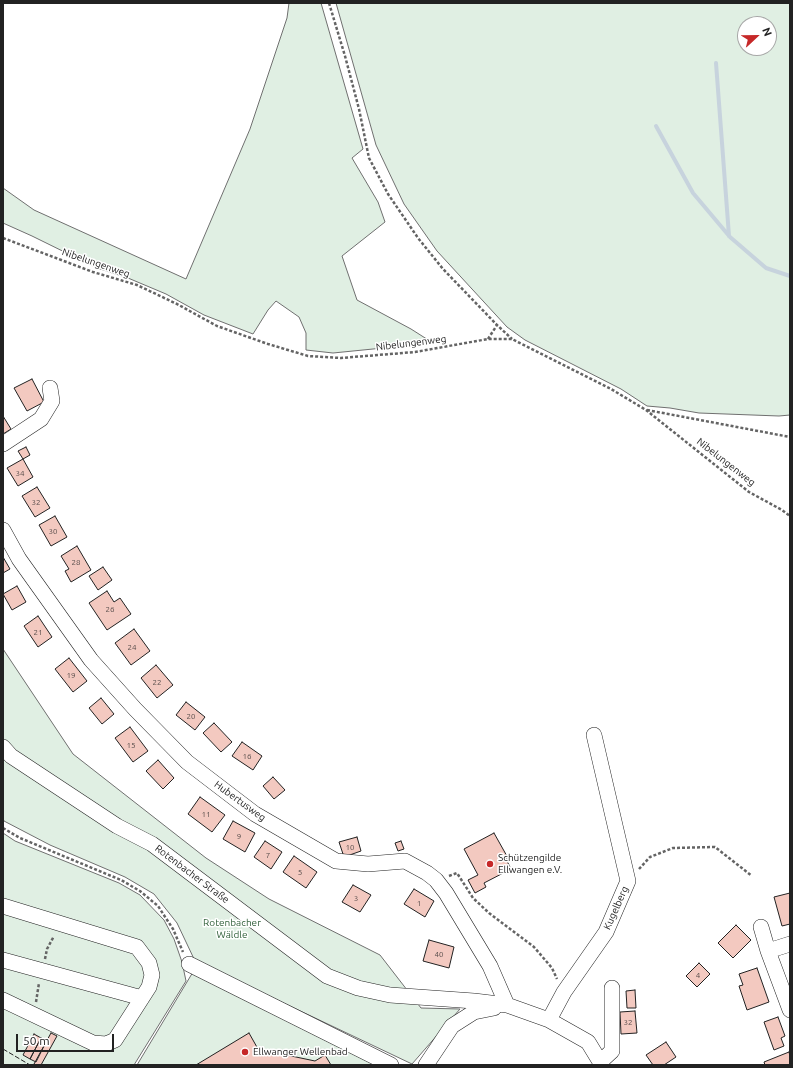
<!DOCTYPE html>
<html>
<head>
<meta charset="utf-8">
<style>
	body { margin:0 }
	#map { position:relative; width:793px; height:1068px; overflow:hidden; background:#fff; font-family:Ubuntu,sans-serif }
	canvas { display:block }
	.frame { position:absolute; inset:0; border:4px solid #222; pointer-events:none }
	.north { position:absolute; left:737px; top:16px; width:40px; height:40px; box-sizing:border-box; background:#fff; border:1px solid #a7a7a7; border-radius:50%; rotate:68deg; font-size:11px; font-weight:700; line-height:16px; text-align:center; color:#222 }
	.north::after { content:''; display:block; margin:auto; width:14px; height:18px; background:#c62828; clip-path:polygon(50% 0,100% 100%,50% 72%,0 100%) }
	.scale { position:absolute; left:16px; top:1034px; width:98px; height:18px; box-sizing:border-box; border:2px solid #222; border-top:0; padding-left:5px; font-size:12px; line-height:14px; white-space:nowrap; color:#222; -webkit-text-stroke:3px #fff; paint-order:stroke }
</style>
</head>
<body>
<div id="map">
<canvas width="793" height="1068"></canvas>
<div class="frame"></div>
<div class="north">N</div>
<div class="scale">50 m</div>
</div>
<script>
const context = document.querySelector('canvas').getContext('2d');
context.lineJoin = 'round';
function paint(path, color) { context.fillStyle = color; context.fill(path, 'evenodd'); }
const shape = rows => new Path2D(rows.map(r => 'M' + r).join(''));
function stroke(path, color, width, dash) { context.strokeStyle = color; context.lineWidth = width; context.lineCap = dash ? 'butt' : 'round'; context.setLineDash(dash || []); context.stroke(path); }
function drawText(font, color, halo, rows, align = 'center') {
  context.font = font + ' Ubuntu,sans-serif'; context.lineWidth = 3; context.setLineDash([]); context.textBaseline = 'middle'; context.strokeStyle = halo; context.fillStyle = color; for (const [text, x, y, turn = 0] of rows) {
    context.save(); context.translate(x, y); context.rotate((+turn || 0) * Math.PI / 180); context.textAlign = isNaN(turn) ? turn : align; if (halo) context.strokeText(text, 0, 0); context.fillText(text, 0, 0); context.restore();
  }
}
const green = shape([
	[289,3,321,3,363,149,352,158,378,202,385,222,342,256,357,300,411,329,433,343,333,353,306,350,306,333,299,317,276,301,268,310,253,334,204,315,166,294,128,278,97,268,32,236,3,223,3,188,34,210,186,279,250,129,287,18,289,3],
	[336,3,790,3,790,415,779,416,699,413,670,408,647,406,621,389,525,340,507,327,437,251,404,204,376,145,336,3],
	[745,24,769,24,769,48,745,48,745,24],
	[3,649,73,754,206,858,269,899,380,955,421,1008,460,1009,412,1064,195,961,177,923,154,894,125,877,50,845,4,821,3,819,3,649],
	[3,833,15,841,119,883,140,895,164,920,174,939,182,962,186,981,134,1065,3,1065,3,833],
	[193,972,390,1065,137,1065,193,972]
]);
paint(green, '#e0efe3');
stroke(green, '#6f6f6f', 1);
stroke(shape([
	[716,63,729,236],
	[656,126,693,193,730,237,766,268,790,276]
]), '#c7d3dd', 4);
const building = shape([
	[32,379,44,402,27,411,14,388,32,379],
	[3,416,11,429,3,434,3,416],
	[26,447,30,455,23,459,18,451,26,447],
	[23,459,33,477,18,486,7,468,23,459],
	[37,487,50,508,35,517,22,496,37,487],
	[55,516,67,537,51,546,39,525,55,516],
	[77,546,91,570,71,582,65,571,69,569,61,556,77,546],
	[3,557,10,569,3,573,3,557],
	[103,567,112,580,98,590,89,576,103,567],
	[17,586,26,602,12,610,3,594,17,586],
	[107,591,114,602,120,598,131,614,107,630,89,603,107,591],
	[38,616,52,637,38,647,24,626,38,616],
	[134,629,150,651,131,665,115,643,134,629],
	[69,658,87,681,73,692,55,669,69,658],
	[156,665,173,685,157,698,141,678,156,665],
	[101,698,114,714,102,724,89,708,101,698],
	[186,702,205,717,195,730,176,715,186,702],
	[214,723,232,742,221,752,203,733,214,723],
	[130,727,148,751,133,762,115,738,130,727],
	[242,742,262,756,253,770,232,756,242,742],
	[158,760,174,778,163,789,146,771,158,760],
	[273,777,285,790,274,799,263,786,273,777],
	[200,797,225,815,212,832,188,814,200,797],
	[233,821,255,833,245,852,223,839,233,821],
	[494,833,508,858,506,859,511,869,484,883,486,887,475,893,468,880,478,875,464,849,494,833],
	[357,837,361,851,344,857,339,842,357,837],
	[265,841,282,852,271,869,254,857,265,841],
	[401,841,404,849,398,851,395,843,401,841],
	[294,856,317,872,306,888,283,872,294,856],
	[353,885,371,895,360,912,342,902,353,885],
	[414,889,434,901,425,917,404,904,414,889],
	[790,893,790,924,782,926,774,897,790,893],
	[736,925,751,940,733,958,718,943,736,925],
	[429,940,454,947,449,968,423,961,429,940],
	[699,963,710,974,697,987,686,976,699,963],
	[757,968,769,1002,747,1010,739,986,743,985,739,974,757,968],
	[635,990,636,1008,627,1008,626,991,635,990],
	[635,1011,637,1033,621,1034,620,1012,635,1011],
	[778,1017,785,1036,781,1038,784,1046,774,1050,764,1022,778,1017],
	[51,1033,57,1036,41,1065,36,1065,34,1064,51,1033],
	[249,1033,258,1049,315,1061,325,1055,331,1065,196,1065,249,1033],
	[34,1034,41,1038,30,1059,23,1055,34,1034],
	[41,1038,47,1040,36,1062,30,1059,41,1038],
	[666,1042,676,1057,664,1065,653,1065,646,1055,666,1042],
	[789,1052,790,1056,790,1065,765,1065,764,1062,789,1052]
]);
paint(building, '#f3c9c0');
stroke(building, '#222', 1);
const minor = shape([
	[3,444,41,419,52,401,50,388],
	[3,530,19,559,91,660,135,709,187,762,255,814,336,861,368,864,405,861,427,873,436,880,446,893,490,966,507,1005],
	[3,747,11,756,117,826,152,844,327,976,358,988,390,995,474,1001,507,1005,549,1020,588,1042,602,1065],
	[3,906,137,947,149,963,152,975,149,987,115,1040,106,1044,93,1043,3,1000],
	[761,927,768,951,790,1010],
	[768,951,790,944],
	[3,960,142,998],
	[189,964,391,1065],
	[549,1020,564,992,606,932,628,881,594,735],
	[600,1062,612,1051,612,988],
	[426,1065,452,1026,474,1012,494,1008]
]);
stroke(minor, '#222', 16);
stroke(shape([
	[329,3,345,56,359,109,369,158,388,194,418,238,443,269,497,325,512,339],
	[3,238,93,272,137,285,177,304,217,326,268,344,308,356,341,358,415,352,488,339,512,339,611,389,646,410,749,492,782,510,790,516],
	[488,339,497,325],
	[647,410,790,437],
	[3,828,20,838,121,880,140,891,158,906,173,929,183,952],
	[639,869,650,857,673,848,715,847,752,876],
	[449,876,457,873,473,898,489,913,534,947,552,968,557,979],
	[45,959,47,949,54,936],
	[36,1002,39,983]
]), '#646464', 2.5, [3, 2]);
stroke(minor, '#fff', 15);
stroke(shape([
	[3,1049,30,1065]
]), '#222', 1, [5, 2]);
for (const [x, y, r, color] of [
	[490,864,4,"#c62828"],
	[245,1052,4,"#c62828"]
]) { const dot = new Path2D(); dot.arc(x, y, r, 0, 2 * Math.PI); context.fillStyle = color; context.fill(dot); stroke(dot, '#fff', 1.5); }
drawText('8px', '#564c4a', null, [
	["34",20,473],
	["32",36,502],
	["30",53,531],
	["28",76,562],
	["26",110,609],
	["21",38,632],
	["24",132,647],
	["19",71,675],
	["22",157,682],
	["20",191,716],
	["15",131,745],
	["16",247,756],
	["11",206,814],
	["9",239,836],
	["10",350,847],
	["7",268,855],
	["5",300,872],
	["3",356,898],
	["1",419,903],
	["40",439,954],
	["4",698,975],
	["32",628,1022]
]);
drawText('10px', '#222', '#fff', [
	["Nibelungenweg",96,263,19],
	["Nibelungenweg",411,343,-7],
	["Nibelungenweg",726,462,38],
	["Hubertusweg",240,801,36],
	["Rotenbacher Straße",192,874,37],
	["Kugelberg",616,908,-66]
]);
drawText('10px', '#222', '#fff', [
	["Schützengilde",498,858],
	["Ellwangen e.V.",498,870],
	["Ellwanger Wellenbad",253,1052]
], 'left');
drawText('10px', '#2f5e38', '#fff', [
	["Rotenbacher",232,923],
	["Wäldle",232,935]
]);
</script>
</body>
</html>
